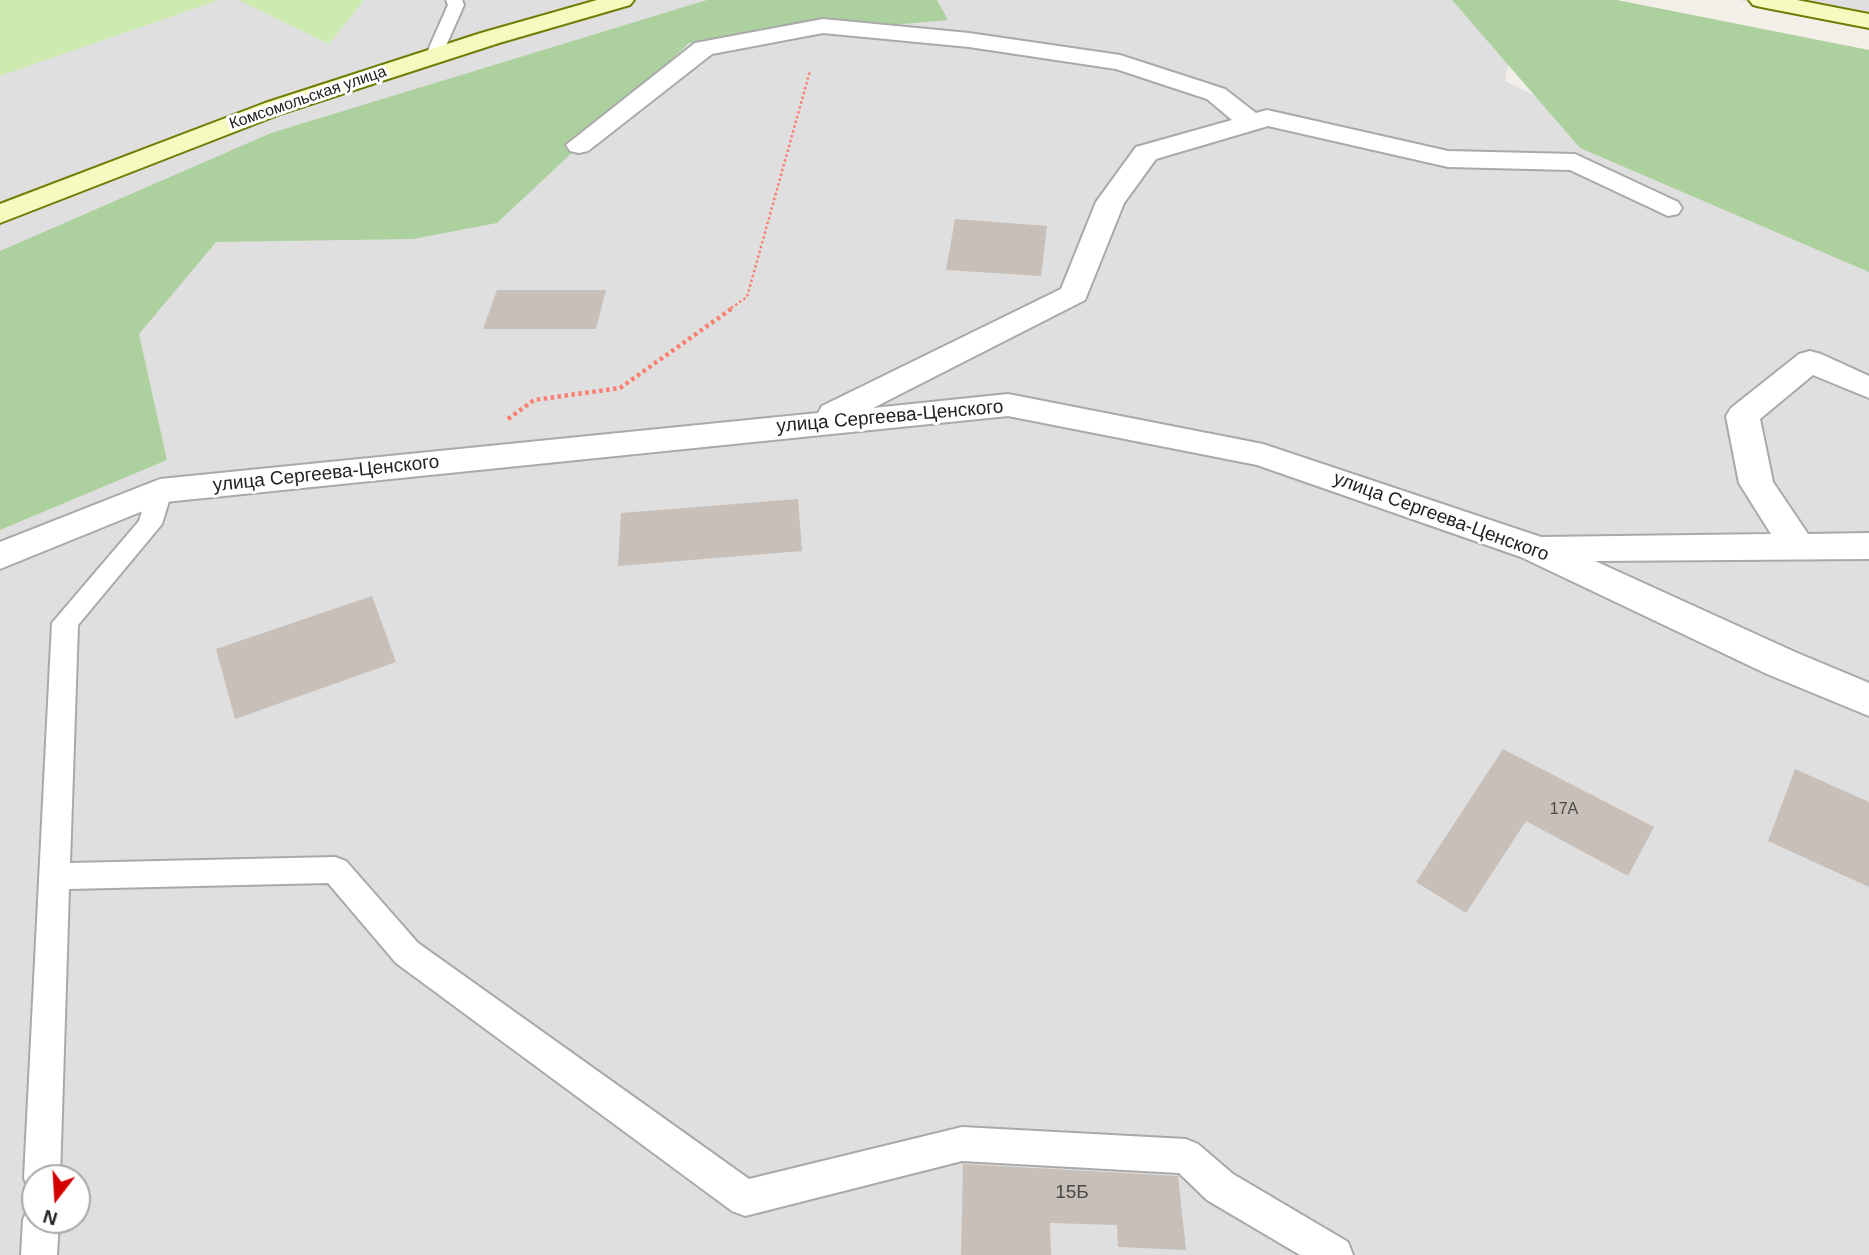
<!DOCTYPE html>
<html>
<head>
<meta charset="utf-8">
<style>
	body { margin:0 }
	#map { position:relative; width:1869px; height:1255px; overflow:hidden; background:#f2efe9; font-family:Arial,sans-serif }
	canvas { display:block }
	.north { position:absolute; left:21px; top:1164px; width:70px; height:70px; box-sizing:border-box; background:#fff; border:2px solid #a7a7a7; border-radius:50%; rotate:197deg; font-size:19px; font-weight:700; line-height:28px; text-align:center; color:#222 }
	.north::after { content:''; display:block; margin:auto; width:24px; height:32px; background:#d40000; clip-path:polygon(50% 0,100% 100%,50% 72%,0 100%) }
</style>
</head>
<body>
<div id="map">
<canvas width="1869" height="1255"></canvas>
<div class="north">N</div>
</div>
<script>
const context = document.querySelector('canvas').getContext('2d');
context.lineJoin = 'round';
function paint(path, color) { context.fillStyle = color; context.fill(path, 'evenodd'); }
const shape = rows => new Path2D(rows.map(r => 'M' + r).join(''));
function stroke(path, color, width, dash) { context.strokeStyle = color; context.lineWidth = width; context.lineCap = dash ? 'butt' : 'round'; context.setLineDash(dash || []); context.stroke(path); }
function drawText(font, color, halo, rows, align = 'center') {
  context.font = font + ' Arial,sans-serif'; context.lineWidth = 6; context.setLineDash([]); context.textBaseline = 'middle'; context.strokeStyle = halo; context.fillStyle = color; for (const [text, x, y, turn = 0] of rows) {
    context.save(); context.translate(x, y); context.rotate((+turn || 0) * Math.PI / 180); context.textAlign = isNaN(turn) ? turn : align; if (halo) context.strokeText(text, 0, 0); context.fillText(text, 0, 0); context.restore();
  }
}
paint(shape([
	[0,0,1521,0,1505,81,1869,257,1869,1255,0,1255],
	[35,1178,77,1178,77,1220,35,1220],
	[1738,0,1869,0,1869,22]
]), '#e0dfdf');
paint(shape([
	[0,0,219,0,0,76],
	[238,0,364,0,329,44]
]), '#cdebb0');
paint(shape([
	[707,0,937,0,948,20,689,43,497,223,413,239,216,242,139,334,167,460,0,530,0,251,271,133],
	[1452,0,1617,0,1869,50,1869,272,1580,148]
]), '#add19e');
paint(shape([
	[955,219,1047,226,1041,276,946,270],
	[497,290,606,290,596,329,483,329],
	[798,499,802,551,618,566,621,513],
	[372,596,396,662,235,719,216,649],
	[1503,749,1654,827,1628,876,1526,821,1466,913,1416,882],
	[1795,769,1869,802,1869,887,1768,841],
	[963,1164,1178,1176,1186,1250,1118,1247,1117,1225,1050,1223,1051,1255,961,1255]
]), '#c7bfb8');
const service = shape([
	[446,0,462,0,464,5,441,57,439,61,427,61,425,57,448,5,446,0],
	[160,483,168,485,172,491,162,524,78,625,70,863,335,857,346,861,418,943,749,1179,962,1127,1186,1139,1198,1144,1233,1174,1348,1242,1353,1255,1300,1255,1207,1200,1179,1173,962,1161,745,1216,732,1211,396,963,328,883,69,889,60,1178,35,1178,35,1193,29,1191,24,1178,52,623,139,521,148,491,152,485,160,483],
	[35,1204,35,1220,59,1220,57,1255,21,1255,23,1220,28,1207,35,1204]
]);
const minor = shape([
	[823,19,969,33,1120,55,1225,89,1256,113,1267,110,1448,151,1575,154,1678,202,1682,208,1678,214,1668,216,1570,170,1448,167,1268,126,1156,159,1124,203,1085,300,873,408,1008,394,1263,444,1541,537,1771,534,1739,483,1726,416,1731,408,1799,354,1810,351,1821,354,1869,376,1869,398,1813,375,1760,419,1773,482,1808,534,1869,533,1869,559,1595,561,1795,652,1869,683,1869,716,1767,674,1521,557,1257,465,1008,416,165,502,0,569,0,542,160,479,818,413,822,406,1061,289,1096,202,1136,147,1232,120,1207,99,1116,69,969,47,823,33,712,54,588,151,579,153,570,151,566,145,695,43,823,19]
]);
const secondary = shape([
	[597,0,634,0,630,5,499,43,283,113,0,223,0,204,265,103,481,33,597,0],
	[1749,0,1797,0,1869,14,1869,28,1761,7,1753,5,1749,0]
]);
stroke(service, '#a9a9a9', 4);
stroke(minor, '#a9a9a9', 4);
stroke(secondary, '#707d05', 4);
stroke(shape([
	[731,308,747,297,810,71]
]), '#fa8072', 2.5, [2.5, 2.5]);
stroke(shape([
	[508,419,534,400,620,388,734,307]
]), '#fa8072', 4.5, [3.5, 3.5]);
paint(service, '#fff');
paint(minor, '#fff');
paint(secondary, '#f7fabf');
drawText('16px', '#222', '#fff', [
	["Комсомольская улица",308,98,-19]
]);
drawText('16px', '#4b4948', null, [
	["17А",1564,810]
]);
drawText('19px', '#222', '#fff', [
	["улица Сергеева-Ценского",890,417,-5],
	["улица Сергеева-Ценского",326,474,-6],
	["улица Сергеева-Ценского",1441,517,20]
]);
drawText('19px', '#4b4948', null, [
	["15Б",1072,1193]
]);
</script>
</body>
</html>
